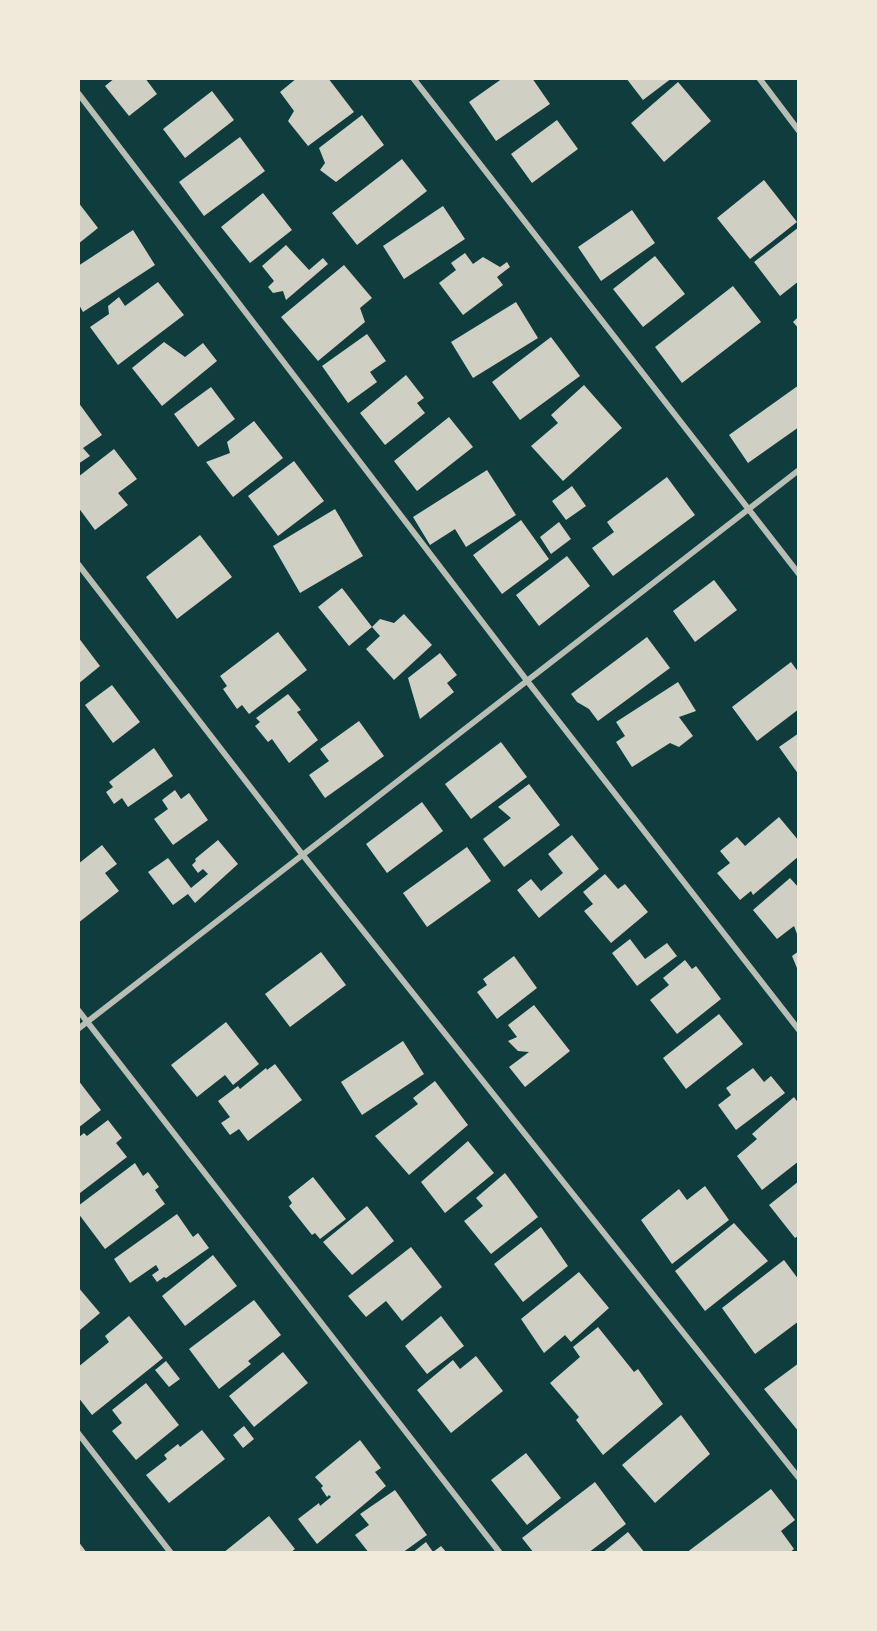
<!DOCTYPE html>
<html>
<head>
<meta charset="utf-8">
<style>
	body { margin:0 }
	#map { position:relative; width:877px; height:1631px; overflow:hidden; background:#0f3d3e; font-family:Arial,sans-serif }
	canvas { display:block }
	.frame { position:absolute; inset:0; border:80px solid #f1e9da; pointer-events:none }
</style>
</head>
<body>
<div id="map">
<canvas width="877" height="1631"></canvas>
<div class="frame"></div>
</div>
<script>
const context = document.querySelector('canvas').getContext('2d');
context.lineJoin = 'round';
function paint(path, color) { context.fillStyle = color; context.fill(path, 'evenodd'); }
const shape = rows => new Path2D(rows.map(r => 'M' + r).join(''));
function stroke(path, color, width, dash) { context.strokeStyle = color; context.lineWidth = width; context.lineCap = dash ? 'butt' : 'round'; context.setLineDash(dash || []); context.stroke(path); }
paint(shape([
	[115,78,145,78,157,94,129,116,105,86],
	[297,78,328,78,354,112,308,146,288,121,294,111,280,92],
	[503,78,532,78,550,104,496,141,469,102],
	[626,78,672,78,643,100],
	[678,82,711,121,664,162,631,123],
	[212,91,234,120,185,158,163,129],
	[362,115,384,145,336,182,320,170,325,163,319,148],
	[557,120,578,149,532,183,511,154],
	[240,137,265,171,204,216,179,182],
	[402,159,427,191,357,245,332,213],
	[764,180,797,222,750,259,717,218],
	[263,193,292,230,250,263,221,227],
	[78,202,98,228,78,244],
	[443,206,465,239,404,279,383,246],
	[632,210,655,243,601,281,578,247],
	[799,227,799,281,780,296,754,262],
	[133,230,155,265,83,312,78,303,78,266],
	[286,245,309,270,323,258,328,264,286,300,283,291,273,293,268,287,274,281,262,266],
	[465,253,473,264,483,257,500,267,507,262,510,267,497,277,503,285,463,315,439,283,456,270,451,263],
	[655,256,685,294,643,327,613,289],
	[344,265,372,298,360,308,365,322,318,361,281,317],
	[158,282,184,315,118,365,90,327,109,314,108,306,119,297,125,306],
	[733,286,761,322,682,383,655,347],
	[516,302,538,338,473,378,451,342],
	[799,316,799,329,793,322],
	[367,334,386,361,370,372,377,382,348,403,322,366],
	[551,337,580,376,520,420,492,382],
	[164,342,185,357,203,343,217,361,162,406,132,368],
	[406,375,424,398,417,403,425,413,385,445,360,413],
	[584,385,622,428,563,481,531,446,558,423,551,415],
	[799,385,799,427,748,463,729,435],
	[211,387,235,419,198,447,174,414],
	[78,402,102,435,83,448,90,456,78,464],
	[449,417,473,447,417,491,394,461],
	[254,421,283,458,233,497,206,462,230,453,227,442],
	[114,449,137,479,118,493,128,505,95,530,78,507,78,477],
	[294,461,324,501,278,536,248,496],
	[487,470,516,515,466,547,455,529,430,545,413,517],
	[667,477,695,515,613,576,592,548,614,532,607,522],
	[572,486,586,506,566,520,552,501],
	[335,509,363,556,300,593,273,546],
	[521,520,549,559,502,594,473,555],
	[559,522,571,539,551,554,540,537],
	[200,535,232,577,177,619,146,577],
	[567,556,590,586,539,626,516,595],
	[714,580,737,610,695,642,673,611],
	[342,588,372,627,349,646,318,607],
	[404,614,432,645,394,680,366,649,380,636,372,627,380,619,394,623],
	[278,632,307,670,249,714,242,705,237,709,223,689,227,686,220,676],
	[78,637,100,666,78,684],
	[647,637,670,668,598,721,589,709,577,702,571,694],
	[440,653,457,675,447,683,454,692,420,719,408,678],
	[791,662,799,673,799,709,757,741,732,707],
	[678,682,696,711,679,717,693,736,679,747,670,743,632,767,616,742,625,736,616,722],
	[112,685,140,722,113,743,85,705],
	[288,694,301,710,297,712,318,740,289,763,272,739,268,742,255,726,260,722,256,718],
	[359,721,384,756,325,798,309,775,329,761,320,749],
	[799,733,799,775,779,747],
	[501,742,527,777,471,819,445,784],
	[154,748,173,776,128,807,122,798,114,804,106,792,113,787,109,782],
	[529,784,560,825,504,867,483,839,511,818,498,807],
	[175,790,181,799,189,793,208,820,173,845,154,819,168,809,162,800],
	[422,802,443,831,387,873,366,844],
	[779,817,799,841,799,856,753,895,751,891,740,900,717,873,730,863,720,851,737,837,745,846],
	[572,835,599,869,539,918,517,890,531,879,541,891,563,873,548,854],
	[218,840,238,864,195,903,188,894,173,905,148,872,168,858,191,888,208,874,203,869,198,873,192,865,196,861,195,859],
	[102,845,117,864,105,873,119,891,78,923,78,864],
	[467,847,491,881,427,927,403,893],
	[605,874,618,889,625,884,648,912,611,943,584,911,593,904,583,892],
	[790,878,799,888,799,932,797,934,794,926,777,939,753,910],
	[630,939,645,959,667,943,677,956,637,986,612,953],
	[799,951,799,973,792,956],
	[321,952,346,985,290,1027,265,994],
	[514,956,537,988,497,1019,477,992,487,985,483,979],
	[685,960,692,969,696,966,721,999,677,1034,650,1000,669,985,663,978],
	[534,1005,570,1051,525,1087,509,1067,529,1052,518,1051,508,1041,517,1037,508,1025],
	[719,1014,743,1044,686,1089,663,1058],
	[226,1022,259,1064,233,1085,225,1075,197,1097,171,1065],
	[403,1041,424,1074,362,1115,341,1082],
	[275,1064,302,1100,248,1141,239,1129,230,1135,221,1123,230,1117,218,1101,238,1086,240,1089,266,1068,267,1070],
	[753,1068,764,1082,771,1076,785,1093,736,1130,718,1105,731,1095,726,1088],
	[78,1080,101,1110,78,1128],
	[435,1081,468,1125,409,1175,375,1136,418,1104,413,1098],
	[794,1097,799,1104,799,1161,762,1190,737,1156,757,1139,752,1134],
	[108,1120,122,1138,116,1143,127,1157,80,1193,78,1191,78,1138,84,1133,87,1136],
	[468,1141,494,1173,445,1213,421,1182],
	[135,1163,143,1176,148,1172,159,1187,155,1190,165,1204,105,1249,78,1213,78,1206],
	[505,1173,538,1217,491,1254,464,1221,483,1206,476,1198],
	[313,1177,346,1219,320,1239,315,1233,312,1235,289,1206,292,1203,288,1197],
	[799,1181,799,1235,795,1238,769,1205],
	[705,1186,729,1220,672,1264,641,1220,679,1189,687,1200],
	[367,1206,394,1241,352,1275,323,1242],
	[177,1214,193,1237,198,1233,209,1248,166,1278,164,1277,157,1282,152,1275,159,1270,156,1265,130,1283,114,1259],
	[734,1223,768,1261,705,1311,675,1271],
	[541,1227,568,1266,523,1302,494,1264],
	[411,1247,442,1287,402,1321,386,1301,366,1317,348,1296],
	[213,1255,237,1286,185,1326,162,1296],
	[784,1260,799,1280,799,1321,755,1354,722,1308],
	[579,1272,609,1308,571,1342,565,1335,544,1353,521,1319],
	[78,1287,100,1313,80,1330,78,1327],
	[254,1300,281,1335,248,1361,251,1364,219,1389,189,1349],
	[129,1316,163,1358,92,1415,78,1397,78,1367,109,1342,105,1336],
	[441,1316,464,1346,427,1374,405,1346],
	[598,1327,634,1372,638,1369,663,1404,603,1455,576,1420,579,1417,550,1383,580,1357,573,1347],
	[283,1352,308,1383,254,1427,229,1396],
	[476,1356,503,1391,451,1433,417,1390,453,1360,460,1369],
	[166,1361,180,1379,169,1387,155,1370],
	[799,1363,799,1432,764,1389],
	[146,1383,179,1425,136,1460,112,1431,122,1423,112,1410],
	[681,1415,710,1454,655,1503,622,1465],
	[244,1426,254,1439,243,1448,233,1435],
	[202,1430,225,1459,169,1503,146,1475,167,1459,164,1455,178,1444,180,1447],
	[360,1440,381,1468,375,1472,386,1486,317,1544,298,1519,319,1503,320,1506,331,1497,329,1495,327,1497,321,1488,323,1486,315,1477],
	[526,1453,561,1498,527,1525,491,1480],
	[595,1482,626,1524,588,1553,534,1553,522,1538],
	[771,1489,795,1520,781,1531,794,1549,789,1553,686,1553],
	[395,1490,427,1535,402,1553,369,1553,355,1535,369,1525,360,1514],
	[269,1516,295,1549,290,1553,223,1553],
	[628,1532,645,1553,602,1553],
	[78,1541,87,1553,78,1553],
	[426,1542,433,1552,441,1546,447,1553,412,1553]
]), '#cfcfc3');
stroke(shape([
	[413,78,799,574],
	[759,78,799,131],
	[78,93,528,682,799,1030],
	[78,564,302,854,799,1478],
	[78,1010,500,1553],
	[78,1029,799,470],
	[78,1433,171,1553]
]), '#b8beb3', 6);
</script>
</body>
</html>
